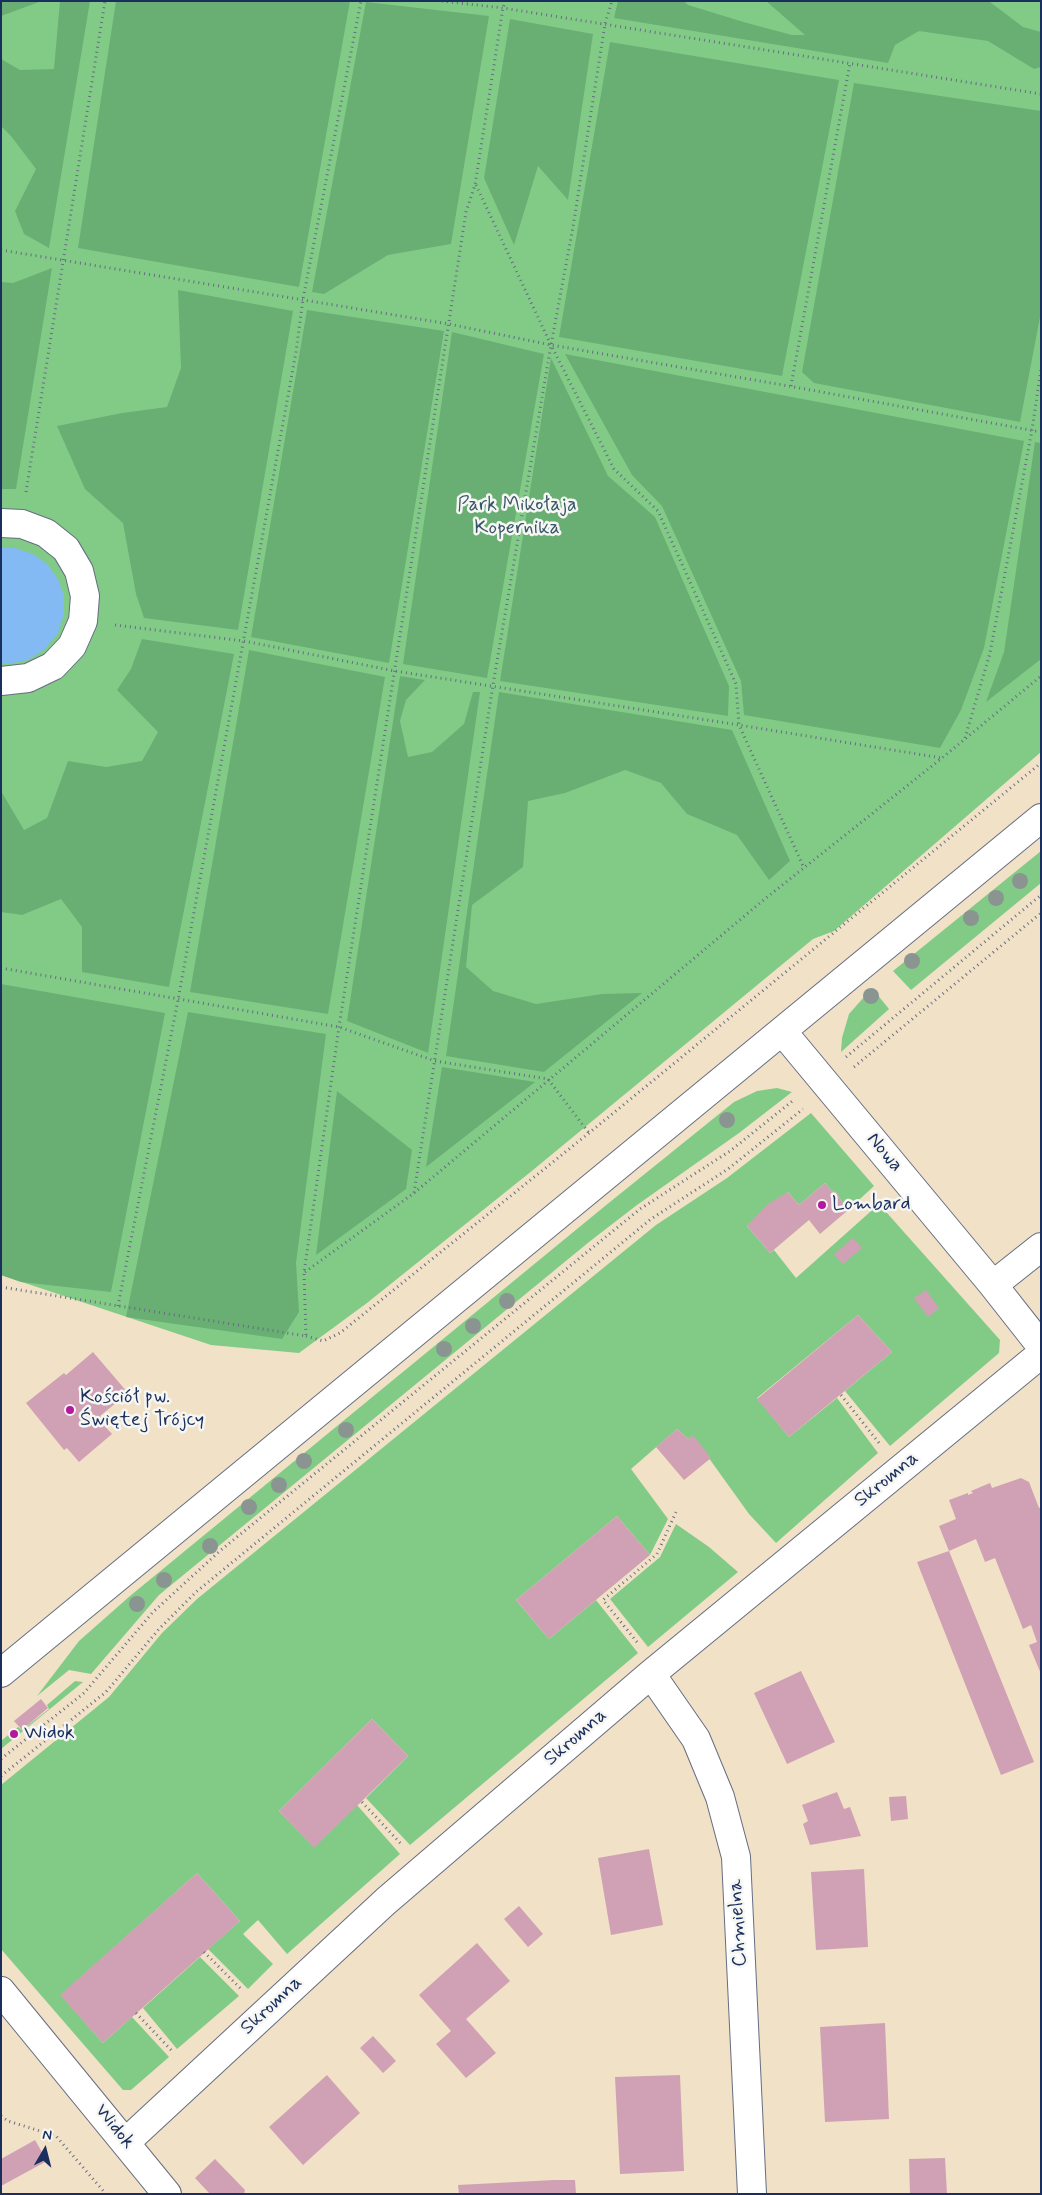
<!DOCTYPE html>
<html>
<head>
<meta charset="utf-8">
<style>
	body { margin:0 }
	#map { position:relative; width:1042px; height:2195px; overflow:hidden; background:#f1e1c6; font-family:Mynerve,sans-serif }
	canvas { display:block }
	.frame { position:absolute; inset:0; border:2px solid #1b2f5e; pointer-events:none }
	.north { position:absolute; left:20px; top:2125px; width:50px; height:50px; -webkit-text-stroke:4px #f6f6f2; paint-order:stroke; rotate:8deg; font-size:14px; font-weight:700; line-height:20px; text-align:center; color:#1b2f5e }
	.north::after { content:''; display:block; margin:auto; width:18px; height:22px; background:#1b2f5e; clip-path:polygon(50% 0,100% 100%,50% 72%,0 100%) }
</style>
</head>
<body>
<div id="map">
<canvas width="1042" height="2195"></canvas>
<div class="frame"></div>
<div class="north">N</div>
</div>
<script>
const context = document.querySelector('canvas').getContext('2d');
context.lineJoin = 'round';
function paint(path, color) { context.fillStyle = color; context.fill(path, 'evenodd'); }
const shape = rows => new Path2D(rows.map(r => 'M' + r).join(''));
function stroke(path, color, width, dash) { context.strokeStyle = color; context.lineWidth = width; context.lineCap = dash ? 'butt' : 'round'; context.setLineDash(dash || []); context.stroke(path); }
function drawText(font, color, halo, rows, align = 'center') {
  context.font = font + ' Mynerve,sans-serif'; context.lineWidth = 5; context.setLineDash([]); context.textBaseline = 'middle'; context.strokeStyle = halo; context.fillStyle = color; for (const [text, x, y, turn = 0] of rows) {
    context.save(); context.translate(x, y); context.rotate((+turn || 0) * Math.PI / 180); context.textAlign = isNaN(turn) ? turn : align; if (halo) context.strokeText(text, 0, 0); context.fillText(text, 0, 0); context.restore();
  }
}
paint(shape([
	[1,1,1041,1,1041,752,834,931,813,939,533,1170,367,1303,299,1353,211,1345,1,1275],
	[1041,851,1041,883,911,990,893,971],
	[872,988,889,1009,841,1052,842,1038,849,1014],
	[777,1088,792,1092,739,1133,637,1205,589,1242,159,1595,91,1674,69,1670,37,1696,79,1641,130,1596,605,1206,734,1102,757,1091],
	[811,1113,874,1186,847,1211,837,1193,831,1190,825,1183,799,1205,788,1192,747,1226,770,1253,774,1250,796,1278,879,1204,1000,1340,999,1353,890,1446,845,1391,892,1352,858,1315,757,1398,789,1437,837,1398,878,1453,776,1543,749,1514,693,1436,688,1439,677,1429,631,1469,668,1519,650,1555,617,1516,516,1600,549,1639,596,1600,638,1653,410,1845,366,1798,408,1756,372,1719,279,1811,314,1847,357,1805,400,1854,287,1954,258,1920,243,1934,273,1964,248,1989,208,1949,240,1921,197,1873,61,1995,103,2043,132,2017,169,2057,131,2090,123,2090,1,1949,1,1785,109,1697,162,1633,197,1599,656,1225,727,1178],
	[676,1524,709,1547,738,1572,648,1647,610,1599,660,1557],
	[75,1681,83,1682,1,1749,1,1741,18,1727,22,1730,49,1709,47,1705],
	[200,1957,239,1996,177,2049,143,2008]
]), '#82cb87');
paint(shape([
	[1,1,39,1,39,2,1,16],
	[60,1,90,1,49,248,24,234,15,211,36,169,11,136,1,126,1,59,20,70,54,69],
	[116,1,350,1,299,287,78,248],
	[618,1,684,1,688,5,747,23,792,35,805,35,766,1,985,1,990,2,1023,27,1041,32,1041,67,1034,69,988,41,919,31,895,45,888,63,614,18],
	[366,2,489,16,451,244,388,255,324,294,312,292],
	[510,19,593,34,568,200,538,166,514,245,484,178],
	[610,42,839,80,782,376,559,337],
	[854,83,1041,111,1041,312,1020,422,814,383,802,372],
	[52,268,16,489,1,489,1,282,13,283],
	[178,290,293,311,238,630,144,618,136,594,123,523,85,489,57,426,122,413,167,407,181,368],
	[307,310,444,331,389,663,251,637],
	[452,332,544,354,487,678,403,664],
	[565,354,1024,441,984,648,961,710,940,748,744,715,741,681,662,506,632,475],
	[551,358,608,476,655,517,729,686,728,716,500,681],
	[1035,442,1041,443,1041,659,986,702,1004,652],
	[142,639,234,654,169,987,82,972,82,927,61,899,22,915,1,912,1,791,24,830,47,818,68,761,106,767,142,761,158,732,117,690,131,669],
	[249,650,385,677,328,1014,190,992],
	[400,676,425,680,406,700,400,721,408,757,432,752,464,724,473,692,480,692,428,1053,347,1021],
	[499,692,732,730,790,861,769,880,737,835,687,814,661,783,625,770,565,793,528,801,523,867,472,905,466,967,493,991,536,1004,602,994,642,993,544,1072,446,1056],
	[1,984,165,1013,111,1292,21,1282,1,1275],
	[188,1012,326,1034,296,1263,299,1312,282,1339,126,1317],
	[442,1067,535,1082,426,1167],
	[337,1091,412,1150,406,1189,316,1255]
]), '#69af74');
paint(shape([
	[1,548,15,548,33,554,47,564,58,579,64,596,64,614,58,633,45,649,28,660,8,664,1,663]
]), '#83baf3');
paint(shape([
	[825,1183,831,1190,837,1193,847,1211,820,1234,809,1220,770,1253,747,1226,768,1204,788,1192,799,1205],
	[853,1238,862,1248,843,1264,834,1254],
	[926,1290,939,1308,928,1317,914,1298],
	[858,1315,892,1352,789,1437,757,1399],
	[93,1352,128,1393,100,1416,102,1418,99,1420,112,1434,79,1462,67,1448,64,1450,26,1403,64,1373,66,1375],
	[677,1429,688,1439,693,1435,711,1458,684,1480,656,1447],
	[1021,1478,1029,1482,1039,1508,1041,1507,1041,1674,1029,1645,1037,1642,1031,1625,1023,1629,995,1558,985,1562,976,1539,949,1551,939,1526,956,1519,949,1500,968,1493,968,1495,973,1493,971,1491,990,1483,992,1488],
	[617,1516,650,1555,549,1639,516,1600],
	[949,1551,1034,1762,1001,1775,917,1562],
	[801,1671,835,1742,787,1764,754,1693],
	[41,1699,48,1708,22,1730,14,1721],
	[372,1719,408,1756,314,1848,279,1811],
	[837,1792,844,1809,850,1807,861,1836,810,1845,803,1824,808,1821,802,1805],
	[906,1796,908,1819,891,1821,889,1797],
	[649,1849,663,1925,611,1935,598,1858],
	[864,1869,868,1947,816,1950,811,1872],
	[197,1873,240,1921,103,2043,60,1995],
	[519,1906,543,1934,528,1947,504,1919],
	[477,1943,510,1981,466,2019,496,2053,466,2078,436,2044,451,2031,419,1995],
	[885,2023,889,2119,825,2122,820,2027],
	[373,2036,396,2061,383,2073,360,2048],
	[327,2075,360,2113,303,2165,269,2127],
	[680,2075,684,2171,620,2174,615,2077],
	[35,2140,47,2161,1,2186,1,2159],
	[945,2158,947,2194,910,2194,909,2159],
	[215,2159,245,2190,244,2194,210,2194,195,2178],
	[554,2180,575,2180,576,2194,459,2194,458,2185]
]), '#d0a1b4');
const minor = shape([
	[1,523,22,524,46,533,66,549,79,571,85,596,83,621,72,646,53,666,28,678,1,681],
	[782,1031,993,1285,1041,1346],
	[993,1285,1041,1247],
	[1,1673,1041,818],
	[651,1674,696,1739,720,1797,736,1857,752,2194],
	[1,1991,167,2194],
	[126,2142,386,1901,651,1674,1041,1354]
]);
stroke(minor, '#666d82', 30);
stroke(shape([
	[442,1,503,8,1041,94],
	[476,185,551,345,614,469,658,511,736,684,739,725,942,758],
	[1,250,449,324,551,345,783,385,1041,432],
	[791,386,850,63],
	[26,492,105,1],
	[115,625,244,641,395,671,739,725,804,868],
	[965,738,990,653,1032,430,1041,369],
	[1,968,339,1027,435,1061,548,1079,589,1133],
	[846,1057,1041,895],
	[854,1067,1041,913],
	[414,1193,766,898,942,758,1041,676],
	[305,1272,414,1193,493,685,551,345,573,227,605,24,612,1],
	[1,1287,306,1336,304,1273,339,1027,466,212,475,185,503,8,506,1],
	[118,1306,178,1000,296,352,303,299,361,1],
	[306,1336,323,1341,340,1333,589,1133,1041,763],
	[841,1395,879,1443],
	[637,1642,603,1600,657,1554,676,1512],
	[1,1759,84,1693,153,1612,221,1550,640,1209,730,1151,795,1099],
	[1,1776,106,1692,159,1629,196,1592,651,1219,728,1169,803,1109],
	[362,1802,402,1845],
	[204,1952,242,1990],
	[136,2013,173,2052],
	[1,2116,8,2121,56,2136,106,2194]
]), '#666d82', 3, [1, 4]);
stroke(minor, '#fff', 28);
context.fillStyle = '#8a9592';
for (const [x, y] of [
	[1020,881],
	[996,898],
	[971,918],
	[912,961],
	[871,996],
	[727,1120],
	[507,1301],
	[473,1326],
	[444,1349],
	[346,1430],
	[304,1461],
	[279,1485],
	[249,1507],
	[210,1546],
	[164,1580],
	[137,1604]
]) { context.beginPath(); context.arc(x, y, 8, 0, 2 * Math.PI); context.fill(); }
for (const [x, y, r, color] of [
	[822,1205,5,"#b5179e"],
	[70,1410,5,"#b5179e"],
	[14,1734,5,"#b5179e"]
]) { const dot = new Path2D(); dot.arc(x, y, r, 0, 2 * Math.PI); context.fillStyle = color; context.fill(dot); stroke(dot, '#f6f6f2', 2); }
drawText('20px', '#355668', '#f6f6f2', [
	["Park Mikołaja",517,506],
	["Kopernika",517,529]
]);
drawText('20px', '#1b2f5e', '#f6f6f2', [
	["Nowa",884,1153,50],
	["Skromna",887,1480,-39],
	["Skromna",576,1738,-41],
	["Chmielna",739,1923,-93],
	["Skromna",272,2006,-43],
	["Widok",114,2127,51]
]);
drawText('20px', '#1b2f5e', '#f6f6f2', [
	["Lombard",832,1205],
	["Kościół pw.",80,1398],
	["Świętej Trójcy",80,1421],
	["Widok",24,1734]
], 'left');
</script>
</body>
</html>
